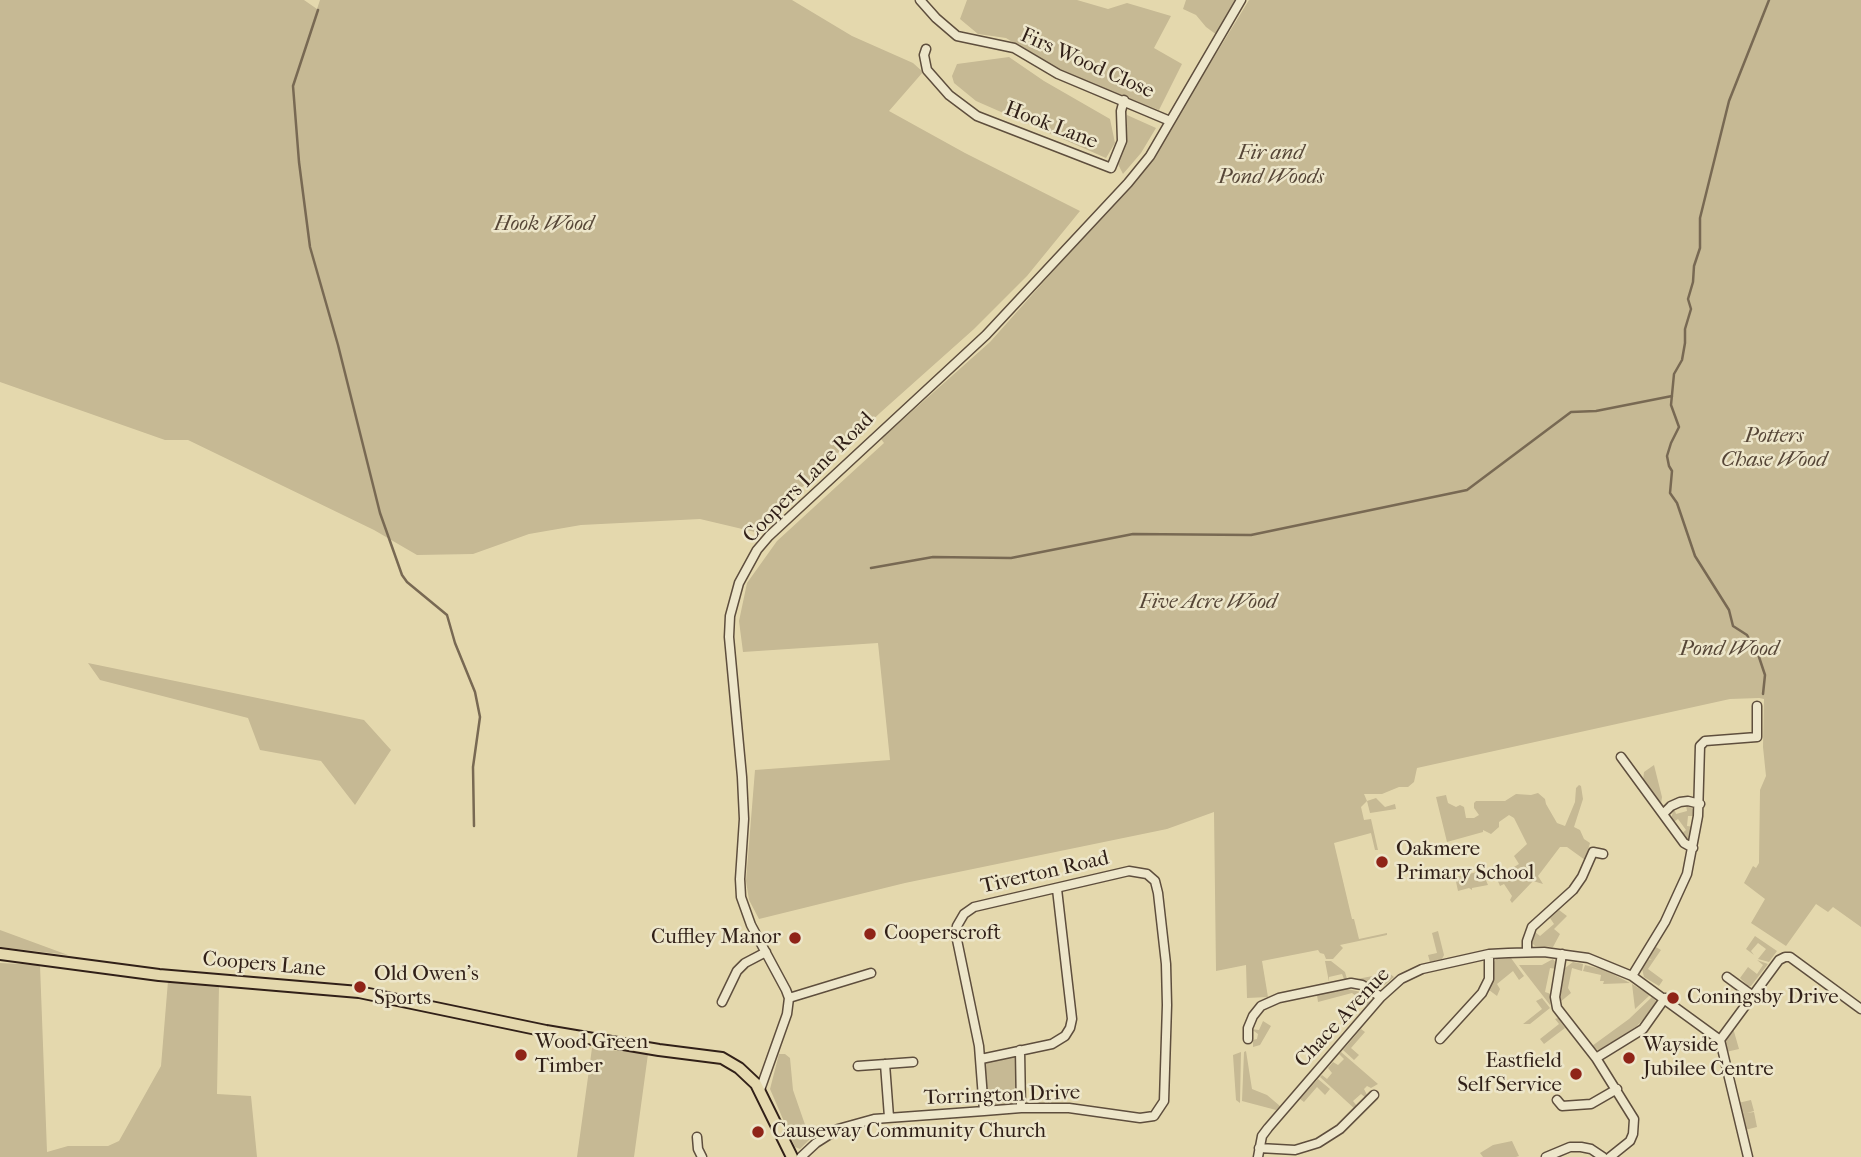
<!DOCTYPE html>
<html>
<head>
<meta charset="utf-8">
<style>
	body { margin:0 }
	canvas { display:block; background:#e4d8ad }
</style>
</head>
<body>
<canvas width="1861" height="1157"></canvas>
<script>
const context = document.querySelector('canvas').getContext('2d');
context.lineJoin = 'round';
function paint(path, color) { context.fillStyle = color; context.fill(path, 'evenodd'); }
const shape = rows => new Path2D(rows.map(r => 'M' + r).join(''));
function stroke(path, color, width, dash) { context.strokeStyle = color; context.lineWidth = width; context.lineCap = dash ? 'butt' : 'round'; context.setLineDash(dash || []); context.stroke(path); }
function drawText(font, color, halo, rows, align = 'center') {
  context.font = font + ' "IM FELL French Canon",serif'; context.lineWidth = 5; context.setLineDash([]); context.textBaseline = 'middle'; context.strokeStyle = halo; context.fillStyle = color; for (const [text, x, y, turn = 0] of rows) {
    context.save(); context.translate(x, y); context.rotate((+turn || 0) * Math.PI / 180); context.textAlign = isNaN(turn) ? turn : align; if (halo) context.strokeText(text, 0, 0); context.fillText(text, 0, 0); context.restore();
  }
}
paint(shape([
	[0,0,304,0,317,9,320,0,792,0,852,36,913,63,923,72,889,111,965,153,1080,211,1027,276,974,329,881,412,755,532,700,519,581,525,529,534,473,554,417,555,374,530,188,440,165,440,0,382],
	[967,0,1077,0,1108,9,1127,3,1171,16,1154,48,1182,64,1159,110,1061,72,1006,38,978,34,960,19],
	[1186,0,1237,0,1217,35,1206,27,1196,15,1183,9],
	[1249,0,1861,0,1861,927,1833,907,1828,912,1816,904,1786,946,1751,923,1765,899,1744,883,1753,866,1756,868,1759,863,1760,790,1766,776,1763,747,1764,699,1759,698,1730,699,1417,768,1414,782,1408,787,1399,787,1382,794,1364,794,1367,801,1376,798,1385,807,1395,804,1396,809,1370,813,1367,801,1361,807,1364,820,1371,819,1378,850,1375,850,1371,833,1334,843,1352,919,1354,919,1359,939,1387,933,1387,935,1340,945,1343,948,1333,959,1326,959,1324,954,1320,953,1318,950,1262,961,1268,997,1247,998,1246,965,1216,971,1214,812,1167,829,905,883,759,919,749,900,746,881,755,770,890,760,878,643,743,652,739,621,747,583,777,541,884,443,881,439,990,342,1122,194,1153,157],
	[1009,57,1044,81,1110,119,1115,143,1106,158,976,101,954,83,952,76,957,64],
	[1127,115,1156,128,1141,153,1123,174,1118,164,1127,141],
	[88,663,364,720,391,750,355,805,321,761,260,750,248,718,100,680],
	[1654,765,1662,797,1661,804,1643,780,1644,772],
	[1579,785,1581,786,1583,799,1574,827,1580,830,1584,839,1590,843,1585,860,1567,847,1560,847,1538,876,1543,884,1533,881,1512,903,1510,900,1512,896,1504,884,1500,886,1496,877,1505,867,1509,870,1519,864,1514,856,1527,844,1514,818,1509,815,1499,822,1499,827,1491,834,1483,830,1483,832,1447,842,1436,797,1446,795,1448,803,1456,807,1460,805,1464,807,1466,818,1474,818,1479,815,1474,808,1474,803,1476,801,1505,801,1516,794,1531,795,1538,793,1545,799,1546,804,1557,823,1565,826,1575,802,1576,788],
	[1686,805,1693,809,1695,816,1688,816,1687,826,1694,827,1690,842,1687,842,1681,834,1686,830,1678,819,1672,823,1671,819,1674,808,1676,814,1687,811],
	[1482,871,1488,885,1472,888,1472,890,1469,888,1458,891,1455,877],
	[1559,910,1567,916,1554,929,1560,934,1553,947,1535,946,1531,942,1535,932,1540,936,1554,924,1550,918],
	[0,930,68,955,0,947],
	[1438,931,1444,955,1442,959,1430,962,1428,955,1437,953,1432,933],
	[1755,936,1777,951,1769,962,1758,959,1766,949,1758,943,1751,951,1754,955,1746,949],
	[1656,947,1661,950,1648,969,1663,980,1659,986,1644,977,1642,969,1648,959,1652,960,1649,958],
	[1511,958,1524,976,1519,980,1513,971,1497,984,1500,989,1497,996,1489,990,1493,979,1494,962,1496,959],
	[1553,959,1556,963,1556,969,1550,968,1545,992,1551,994,1550,1005,1519,965,1542,965],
	[1757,960,1768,964,1751,986,1748,986,1740,978,1748,967,1757,974,1763,965],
	[1325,961,1331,961,1345,972,1347,979,1344,979,1342,974,1329,977,1329,982],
	[1573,962,1583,964,1582,971,1572,968,1568,988,1571,993,1559,1003,1565,968],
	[0,963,40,965,47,1152,68,1146,108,1146,119,1141,161,1066,168,981,219,986,217,1094,251,1096,257,1157,0,1157],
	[1585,965,1605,970,1630,983,1603,984,1604,981,1600,981,1601,975,1583,971],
	[1389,973,1394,977,1380,989,1357,979],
	[1632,984,1650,995,1635,1009],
	[1347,989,1366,993,1371,997,1371,1000,1367,1005,1352,993,1318,1002,1317,995],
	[1652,997,1658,1003,1637,1026,1604,1047,1601,1052,1592,1046,1629,1019],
	[1542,998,1550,1008,1530,1024,1523,1024,1542,1009,1536,1001],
	[1558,1018,1565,1028,1544,1044,1540,1039,1559,1024,1555,1019],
	[1263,1021,1271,1026,1260,1045,1253,1047,1253,1040,1257,1039,1258,1034,1251,1029,1259,1030],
	[1733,1028,1739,1049,1726,1052,1725,1040],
	[1361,1029,1365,1032,1351,1048,1359,1055,1354,1060,1343,1050],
	[592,1048,648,1054,634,1157,577,1157],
	[1246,1051,1252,1089,1267,1095,1280,1106,1276,1110,1242,1101,1244,1052],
	[1241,1052,1240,1103,1236,1100,1233,1055],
	[1341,1052,1378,1084,1371,1088,1367,1086,1364,1089,1368,1097,1366,1098,1361,1094,1353,1101,1357,1106,1356,1110,1320,1077,1322,1075,1327,1079,1332,1073,1328,1068,1333,1062,1338,1065,1344,1059,1339,1054],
	[779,1054,785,1054,790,1058,793,1090,810,1139,800,1149,795,1147,770,1089],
	[1012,1055,1017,1059,1018,1099,1011,1105,990,1105,986,1102,985,1063],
	[1318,1079,1330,1089,1325,1095,1317,1087,1304,1102,1300,1099],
	[1751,1100,1754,1111,1747,1113,1754,1112,1757,1127,1745,1130,1741,1116,1743,1114,1741,1113,1738,1103],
	[1512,1141,1519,1156,1516,1157,1483,1157,1480,1153,1493,1145]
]), '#c6b994');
stroke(shape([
	[318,10,293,86,299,162,310,247,338,345,380,513,402,575,407,582,447,615,455,643,475,692,480,717,473,767,474,826],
	[871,568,933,557,1011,558,1133,534,1251,535,1467,490,1571,412,1596,411,1672,396],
	[1763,694,1765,675,1759,657,1747,635,1733,626,1729,610,1695,556,1677,503,1670,493,1672,471,1669,466,1667,456,1671,443,1679,427,1671,405,1674,374,1682,360,1685,343,1685,329,1691,309,1688,299,1693,282,1694,266,1700,248,1700,218,1729,101,1769,0]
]), '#786953', 2.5);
const minor = shape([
	[920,0,936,18,957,36,1014,48,1058,74,1170,121],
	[926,49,924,55,927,70,949,95,977,116,1111,168,1122,141,1121,111,1124,100],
	[1621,757,1684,843,1693,848],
	[1663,814,1671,806,1680,802,1688,801,1700,804],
	[1527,952,1527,941,1532,927,1573,890,1582,877,1593,852,1603,854],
	[1562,954,1555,997,1557,1008,1596,1058,1634,1119,1633,1134,1630,1141,1610,1157],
	[1632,976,1665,922,1687,874,1698,816,1700,746,1705,741,1757,737,1757,706],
	[1727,977,1753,996],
	[789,998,871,973],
	[722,1002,737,971,745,963,766,952],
	[1248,1039,1248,1028,1253,1016,1261,1006,1279,998,1351,983,1362,985,1381,997],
	[1440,1039,1482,993,1489,979,1489,954],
	[1720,1040,1779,960,1785,957,1790,957,1861,1009],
	[1720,1040,1748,1157],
	[1020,1050,1021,1108],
	[1596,1058,1643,1029,1665,998],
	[981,1059,1052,1044,1065,1036,1070,1028,1072,1019,1057,889],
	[885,1064,889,1117],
	[858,1066,913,1062],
	[760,1090,787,1014,789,998,786,990,751,925,741,897,740,879,744,819,742,777,729,637,730,616,739,583,757,550,769,536,986,335,1128,183,1150,156,1241,0],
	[1557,1100,1562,1106,1591,1104,1617,1089],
	[697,1137,698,1149,702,1157],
	[1259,1148,1295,1150,1318,1143,1340,1129,1374,1095],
	[801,1157,816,1143,838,1129,874,1119,984,1111,1021,1108,1069,1108,1140,1118,1154,1116,1164,1101,1167,1005,1166,964,1158,893,1155,881,1147,874,1129,871,974,907,964,914,957,926,956,935,979,1046,984,1111],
	[1258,1157,1262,1136,1268,1128,1381,997,1401,979,1422,969,1489,954,1508,953,1544,952,1588,958,1632,976,1720,1040],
	[1546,1157,1570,1147,1581,1147,1591,1149,1603,1157]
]);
const major = shape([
	[0,954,159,975,359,992,546,1031,659,1050,722,1058,739,1068,756,1084,792,1157]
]);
stroke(minor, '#5e4e3d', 11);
stroke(major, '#312018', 14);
stroke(minor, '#ede6ca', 8);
stroke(major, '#e4d8ad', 10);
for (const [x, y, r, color] of [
	[1382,862,7,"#8f2418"],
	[870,934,7,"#8f2418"],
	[795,938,7,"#8f2418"],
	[360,987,7,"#8f2418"],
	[1673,998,7,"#8f2418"],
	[521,1055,7,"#8f2418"],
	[1629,1058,7,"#8f2418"],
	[1576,1074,7,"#8f2418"],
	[758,1132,7,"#8f2418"]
]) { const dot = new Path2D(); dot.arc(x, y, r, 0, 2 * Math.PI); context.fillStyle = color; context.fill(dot); stroke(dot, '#ede6ca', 2.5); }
drawText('21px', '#312018', '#ede6ca', [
	["Firs Wood Close",1087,64,24],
	["Hook Lane",1051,126,21],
	["Coopers Lane Road",809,478,-45],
	["Tiverton Road",1045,873,-13],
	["Coopers Lane",264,965,5],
	["Chace Avenue",1343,1018,-47],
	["Torrington Drive",1002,1096,-2]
]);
drawText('italic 21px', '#564637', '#ede6ca', [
	["Fir and",1271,154],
	["Pond Woods",1271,178],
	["Hook Wood",544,225],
	["Potters",1774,437],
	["Chase Wood",1774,461],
	["Five Acre Wood",1208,603],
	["Pond Wood",1729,650]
]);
drawText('21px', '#312018', '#ede6ca', [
	["Oakmere",1396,850],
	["Primary School",1396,874],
	["Cooperscroft",884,934],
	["Cuffley Manor",781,938,"right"],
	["Old Owen's",374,975],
	["Sports",374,999],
	["Coningsby Drive",1687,998],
	["Wood Green",535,1043],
	["Timber",535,1067],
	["Wayside",1643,1046],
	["Jubilee Centre",1643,1070],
	["Eastfield",1562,1062,"right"],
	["Self Service",1562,1086,"right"],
	["Causeway Community Church",772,1132]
], 'left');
</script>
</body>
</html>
